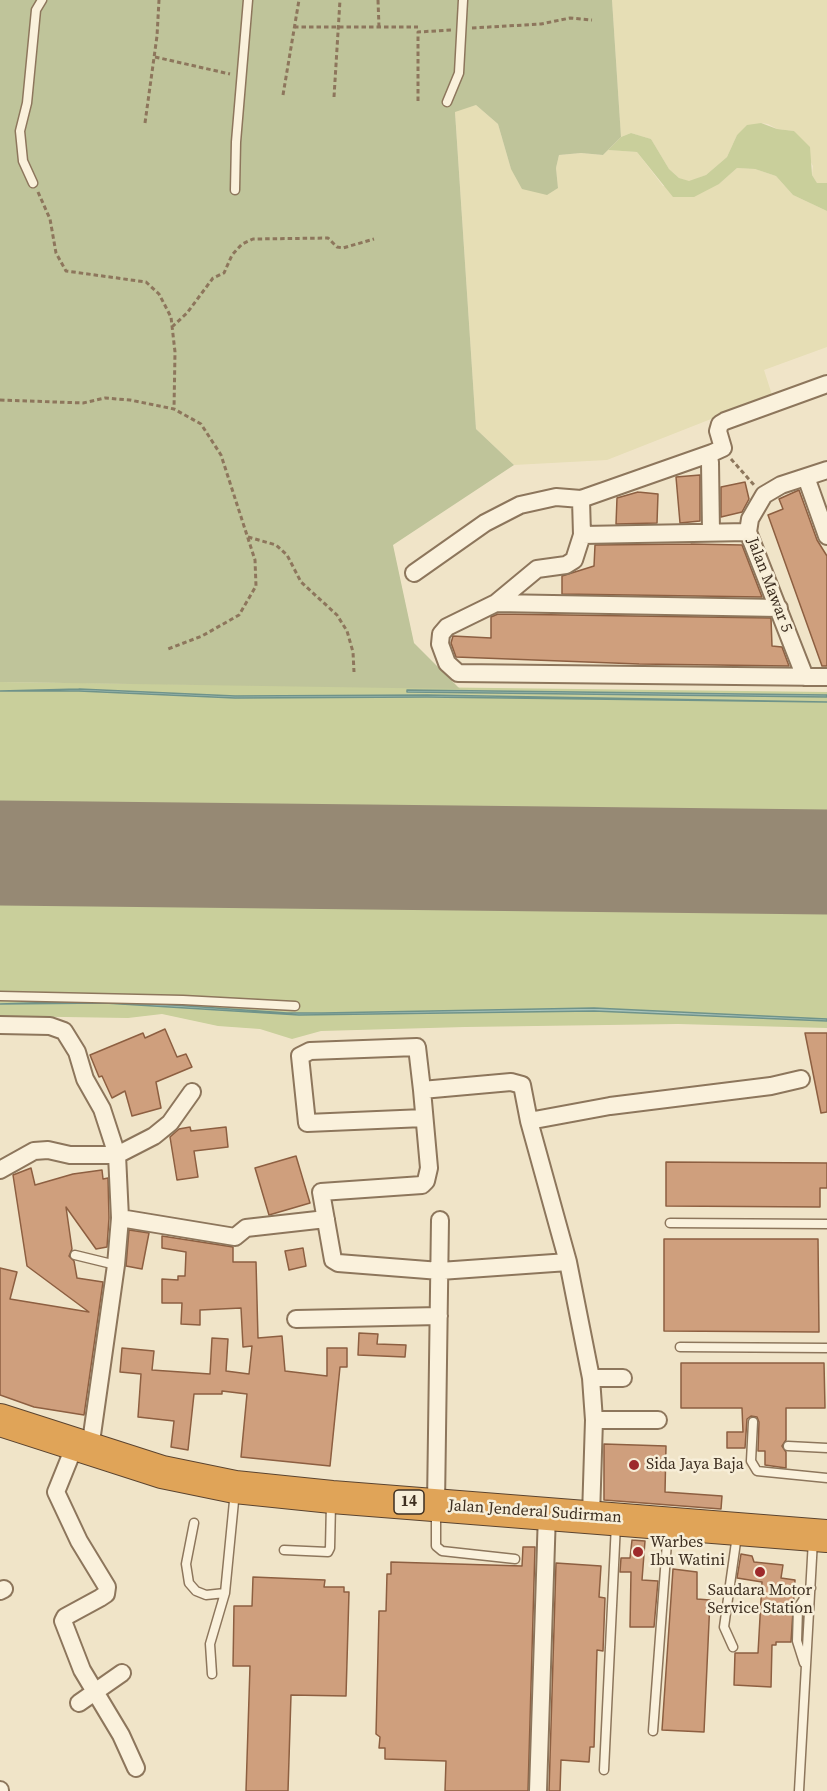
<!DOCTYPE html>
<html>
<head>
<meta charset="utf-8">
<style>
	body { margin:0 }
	canvas { display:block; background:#f0e4c8 }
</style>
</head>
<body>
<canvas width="827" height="1791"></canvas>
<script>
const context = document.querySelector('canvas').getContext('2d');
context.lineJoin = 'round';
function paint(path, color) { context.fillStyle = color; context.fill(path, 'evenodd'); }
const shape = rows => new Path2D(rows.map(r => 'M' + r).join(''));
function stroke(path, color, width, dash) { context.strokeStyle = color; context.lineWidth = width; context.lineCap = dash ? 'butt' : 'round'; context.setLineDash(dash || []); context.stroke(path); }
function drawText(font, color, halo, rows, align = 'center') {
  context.font = font + ' "Source Serif 4",serif'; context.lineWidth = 5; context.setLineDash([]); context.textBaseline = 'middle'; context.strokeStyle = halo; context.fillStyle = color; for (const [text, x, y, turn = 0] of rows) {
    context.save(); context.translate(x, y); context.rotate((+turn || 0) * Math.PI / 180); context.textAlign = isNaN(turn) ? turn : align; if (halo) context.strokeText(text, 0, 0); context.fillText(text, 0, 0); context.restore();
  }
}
paint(shape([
	[612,0,827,0,827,183,817,183,812,175,813,166,794,131,777,129,768,124,761,123,737,135,727,157,706,175,689,182,679,178,669,169,651,139,631,133,621,137],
	[476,105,498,124,511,169,558,188,556,168,559,155,581,153,603,155,608,150,637,152,663,186,719,184,737,168,755,169,776,176,793,195,827,211,827,347,764,370,772,395,607,460,514,465,476,429,455,111]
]), '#e6deb5');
paint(shape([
	[761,123,777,129,794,131,810,147,812,175,817,183,827,183,827,211,793,195,776,176,755,169,737,168,719,184,694,197,673,197,637,152,608,150,621,137,631,133,651,139,669,169,679,178,689,181,706,175,727,157,737,135,747,125],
	[0,682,827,692,827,826,0,818],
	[0,889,827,896,827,1028,678,1024,465,1027,321,1031,292,1039,260,1029,218,1026,162,1014,128,1018,0,1016]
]), '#c9cf9b');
paint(shape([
	[0,0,612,0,621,137,603,155,581,153,559,155,556,168,558,188,547,195,522,189,511,169,498,124,476,105,455,112,476,429,514,465,393,545,414,643,460,689,0,682]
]), '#bfc49a');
const water = shape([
	[79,689,235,696,427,695,827,702,427,697,235,698,79,691,0,691,79,689],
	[407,690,827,695,827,697,407,692,407,690],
	[86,1001,173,1005,287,1013,322,1013,594,1008,827,1019,827,1021,594,1011,299,1015,105,1003,0,1004,86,1001]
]);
paint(water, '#a9c4bc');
stroke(water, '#6f938a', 1.5);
stroke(shape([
	[0,853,827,862]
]), '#968974', 105);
const building = shape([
	[700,475,700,521,680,523,676,477,700,475],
	[745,482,749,499,742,512,721,517,721,487,745,482],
	[799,490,817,540,827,556,827,666,822,666,768,515,783,509,779,499,799,490],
	[638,492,658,494,657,523,616,524,617,498,638,492],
	[691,544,742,545,762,597,562,594,562,576,594,566,595,545,691,544],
	[498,614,771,618,772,646,782,647,789,666,639,664,456,657,451,643,453,636,491,638,491,617,498,614],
	[165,1029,177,1057,186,1054,192,1067,156,1082,161,1108,132,1116,125,1091,112,1098,102,1076,99,1077,90,1055,143,1033,145,1038,165,1029],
	[805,1033,827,1033,827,1112,821,1113,805,1033],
	[190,1127,191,1131,226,1127,228,1147,194,1151,198,1177,177,1180,170,1137,179,1129,190,1127],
	[296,1156,310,1203,269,1215,255,1168,296,1156],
	[666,1162,827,1163,827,1188,820,1188,820,1207,666,1206,666,1162],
	[31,1168,35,1185,73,1174,102,1170,103,1179,108,1178,109,1218,107,1247,96,1249,66,1207,72,1249,69,1256,74,1261,77,1278,103,1282,84,1415,34,1407,0,1395,0,1268,17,1272,10,1299,89,1312,27,1266,13,1175,31,1168],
	[129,1230,149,1233,142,1269,126,1266,129,1230],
	[162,1236,233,1247,233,1262,256,1262,258,1338,282,1336,285,1371,327,1376,327,1348,347,1348,347,1367,340,1367,330,1466,241,1457,247,1394,222,1391,222,1394,194,1394,188,1450,171,1447,174,1421,138,1417,141,1374,120,1372,122,1348,154,1351,152,1370,210,1374,212,1338,228,1339,226,1371,249,1374,252,1346,243,1347,241,1308,200,1310,200,1325,181,1324,182,1303,162,1303,162,1279,178,1280,178,1276,185,1276,186,1252,162,1248,162,1236],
	[664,1239,818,1239,819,1332,664,1331,664,1239],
	[303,1248,306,1266,289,1270,285,1251,303,1248],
	[359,1333,378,1334,377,1344,406,1345,405,1357,358,1355,359,1333],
	[681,1363,824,1363,825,1408,786,1408,786,1440,782,1446,786,1452,786,1468,765,1465,765,1451,758,1451,759,1422,757,1417,751,1416,747,1419,745,1448,727,1448,727,1432,743,1432,742,1408,681,1408,681,1363],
	[604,1444,666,1446,665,1492,722,1496,721,1509,604,1500,604,1444],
	[632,1540,645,1541,642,1580,658,1581,654,1627,630,1627,631,1572,620,1572,621,1558,630,1558,632,1540],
	[523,1547,535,1547,528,1791,445,1791,446,1761,385,1759,385,1748,379,1748,380,1737,376,1734,379,1611,386,1611,387,1574,391,1574,391,1562,522,1566,523,1547],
	[741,1554,752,1556,754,1562,783,1565,781,1578,795,1580,791,1642,776,1642,776,1645,772,1645,771,1687,734,1685,735,1653,758,1653,762,1582,737,1578,741,1554],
	[556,1563,601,1566,599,1597,605,1598,603,1651,597,1650,594,1747,590,1747,589,1762,561,1760,560,1791,549,1791,556,1563],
	[673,1569,697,1572,697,1599,710,1600,704,1732,662,1730,673,1569],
	[253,1577,325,1580,324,1587,344,1587,344,1592,349,1592,346,1696,291,1695,288,1791,246,1791,250,1666,233,1666,234,1606,252,1606,253,1577]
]);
paint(building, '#cf9f7d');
stroke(building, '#8d5f41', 1.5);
const lane = shape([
	[447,102,459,73,463,0],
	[33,183,23,161,20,131,27,103,36,10,42,0],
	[235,190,236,142,248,0],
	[0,996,183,1000,295,1006],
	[670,1223,827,1224],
	[75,1255,116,1265],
	[680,1347,827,1348],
	[753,1422,751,1461,757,1471,827,1478],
	[788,1446,827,1448],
	[436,1511,436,1546,442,1551,515,1559],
	[194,1523,186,1564,189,1583,196,1591,206,1595,225,1593],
	[284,1550,328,1552,330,1548,331,1503],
	[733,1647,724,1627,737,1535],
	[804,1663,797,1641,798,1608,811,1588],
	[212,1674,210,1644,225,1593,235,1491],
	[653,1731,668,1529],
	[604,1770,616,1524],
	[799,1791,813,1540]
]);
const street = shape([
	[710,462,711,532],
	[806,477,827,536],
	[582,535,748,532],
	[414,573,485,523,520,505,556,497,581,499,712,453,723,448,718,431,720,424,725,421,827,384],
	[496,603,537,569,566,565,574,560,582,535,581,499],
	[779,608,496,603,447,627,441,634,440,644,447,663,458,673,827,677],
	[805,677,748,532,750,519,764,495,781,485,827,470],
	[0,1025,50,1026,64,1031,77,1052,85,1079,102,1109,117,1155,154,1136,170,1123,192,1092],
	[422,1090,429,1168,426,1181,422,1185,321,1192,333,1260,338,1263,440,1271,568,1262],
	[424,1118,307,1123,300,1056,310,1051,417,1047,422,1090,511,1082,522,1085,529,1121,568,1262,591,1378,594,1420,591,1516],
	[529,1121,610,1106,771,1086,801,1079],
	[0,1170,34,1151,48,1150,70,1155,117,1155,120,1218,116,1265,90,1449],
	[120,1218,235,1237,246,1228,326,1219],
	[296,1319,439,1316],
	[591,1378,623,1378],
	[594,1420,658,1420],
	[75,1445,56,1492,79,1541,107,1587,106,1594,100,1598,65,1617,63,1621,82,1670,121,1735,136,1768],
	[436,1504,440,1220],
	[0,1591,4,1589],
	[79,1703,122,1673],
	[0,1790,0,1791],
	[538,1791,547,1513]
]);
const highway = shape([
	[0,1420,162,1472,235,1487,332,1497,827,1536]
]);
stroke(lane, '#8d765c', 11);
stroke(street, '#8d765c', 20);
stroke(highway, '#5b4430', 34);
stroke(shape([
	[378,0,379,27],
	[294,27,418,27],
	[472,28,541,24,570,18,592,20],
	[155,57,230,74],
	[283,95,299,0],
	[334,97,340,0],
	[418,101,418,32,451,30],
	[145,123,157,36,159,0],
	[38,192,50,219,56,253,66,271,146,282,159,294,171,317,175,352,174,409],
	[172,327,187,313,213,278,224,273,232,255,242,244,253,239,328,238,337,247,343,248,374,239],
	[0,400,83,403,105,398,130,400,174,409,201,424,221,455,255,560,256,586,239,615,202,636,168,649],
	[731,459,754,485],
	[248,537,276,545,287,555,301,582,337,615,347,631,353,652,354,672]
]), '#8d765c', 3, [4.5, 3]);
stroke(lane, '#faf1dc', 8);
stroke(street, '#faf1dc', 16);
stroke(highway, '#e0a458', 32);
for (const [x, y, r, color] of [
	[634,1465,6,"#9e2a2b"],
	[638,1552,6,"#9e2a2b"],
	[760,1572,6,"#9e2a2b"]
]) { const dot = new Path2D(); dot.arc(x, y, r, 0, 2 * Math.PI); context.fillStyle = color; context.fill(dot); stroke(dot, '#f7eed8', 2); }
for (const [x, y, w] of [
	[409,1502,30]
]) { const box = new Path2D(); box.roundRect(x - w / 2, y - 12, w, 24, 4.5); context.fillStyle = '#f7eed8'; context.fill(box); stroke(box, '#3d2e20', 1.5); }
drawText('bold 15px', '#3d2e20', null, [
	["14",409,1502]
]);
drawText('16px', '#3d2e20', '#f7eed8', [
	["Jalan Mawar 5",769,585,69],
	["Jalan Jenderal Sudirman",535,1512,4]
]);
drawText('16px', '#3d2e20', '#f7eed8', [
	["Sida Jaya Baja",646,1465],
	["Warbes",650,1543],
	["Ibu Watini",650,1561],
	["Saudara Motor",760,1591,"center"],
	["Service Station",760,1609,"center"]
], 'left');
</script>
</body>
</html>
